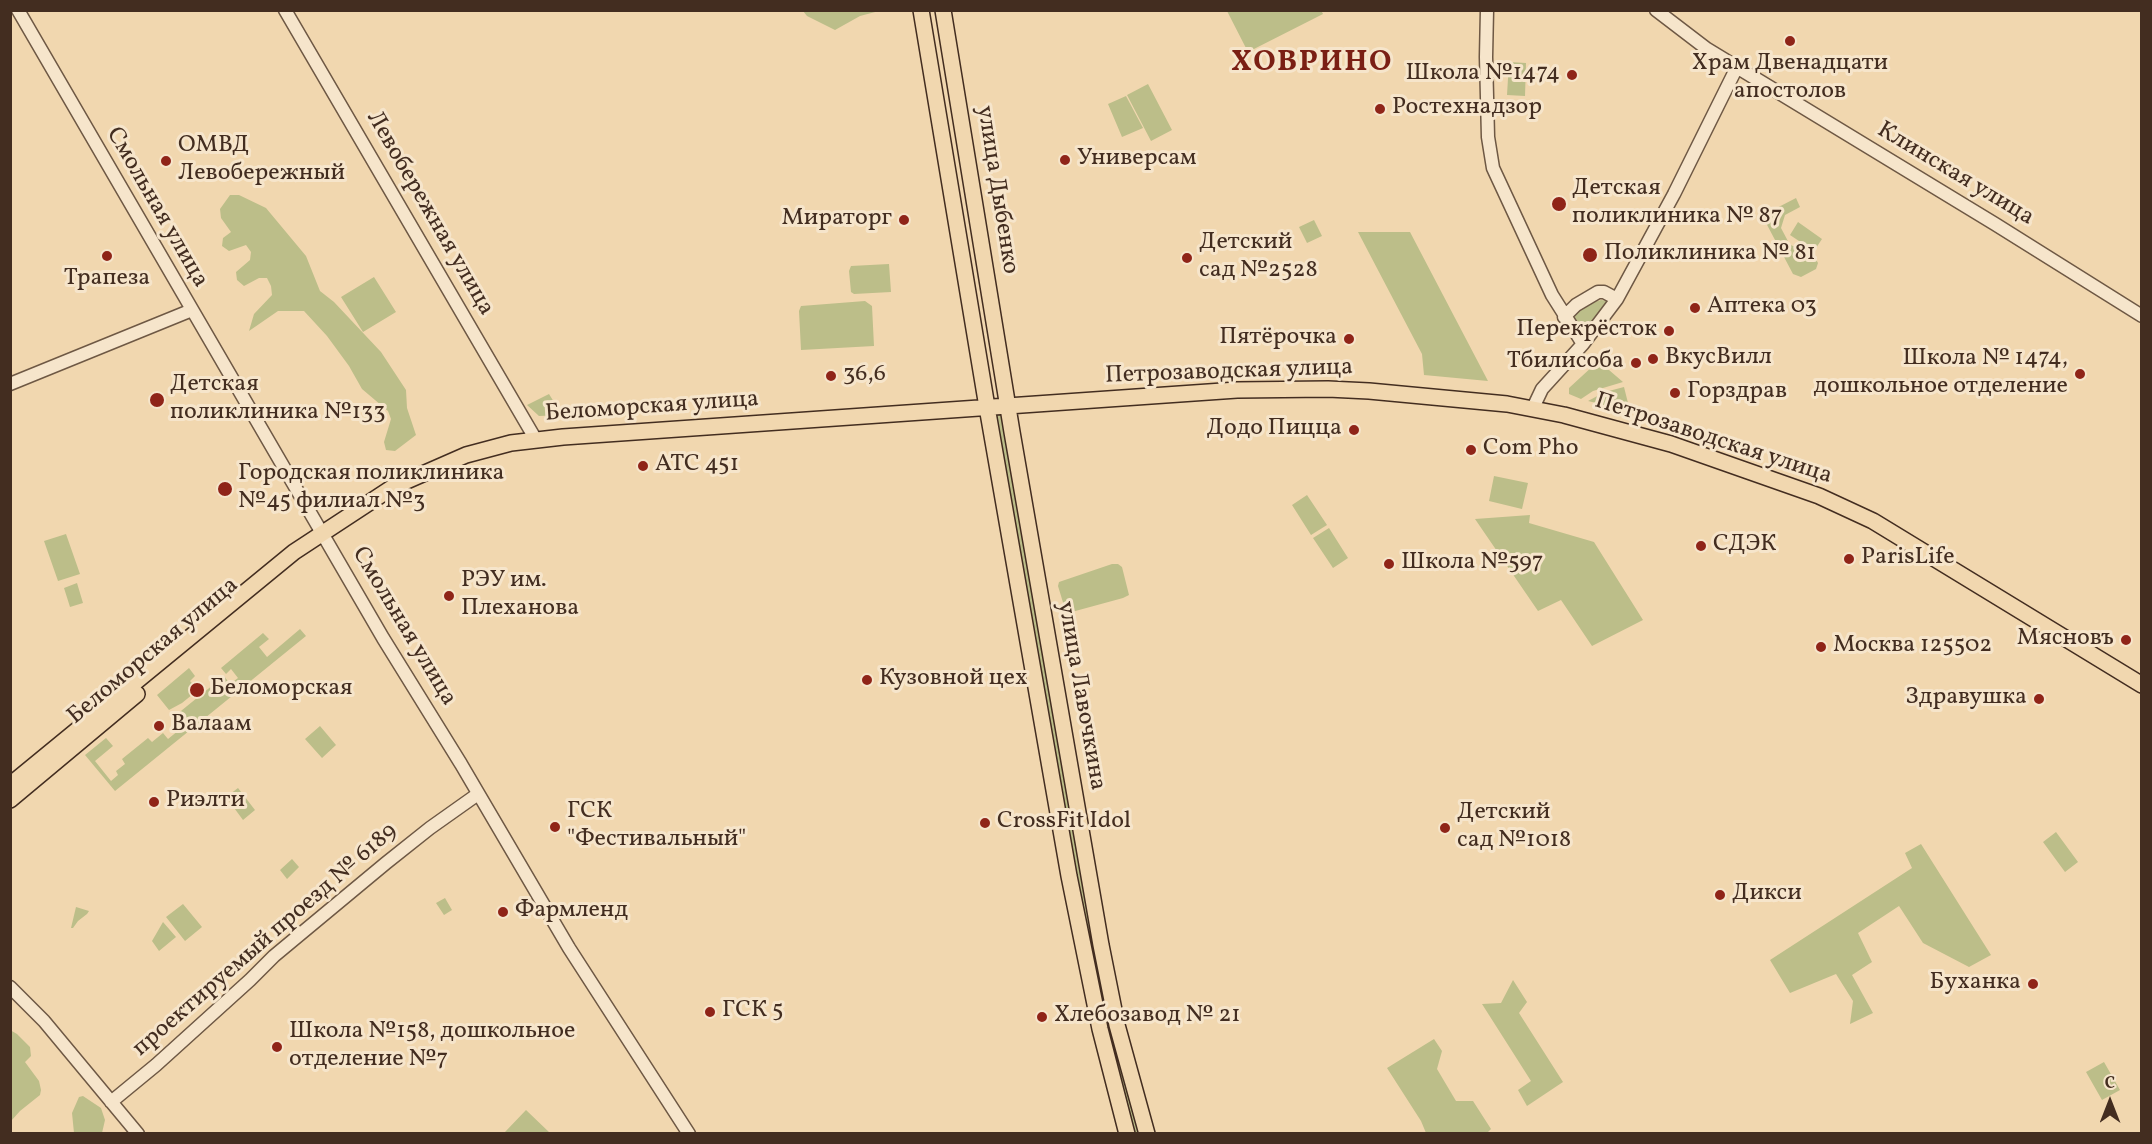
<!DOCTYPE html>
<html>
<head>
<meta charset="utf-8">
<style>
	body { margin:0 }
	#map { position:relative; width:2152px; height:1144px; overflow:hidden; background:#f1d7af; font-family:Vollkorn,serif }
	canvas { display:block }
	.frame { position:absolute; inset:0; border:12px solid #432d20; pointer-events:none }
	.north { position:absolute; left:2080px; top:1072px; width:60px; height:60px; -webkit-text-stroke:4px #f6e5cb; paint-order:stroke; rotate:0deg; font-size:16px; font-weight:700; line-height:24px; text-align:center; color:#432d20 }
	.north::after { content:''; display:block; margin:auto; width:21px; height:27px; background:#432d20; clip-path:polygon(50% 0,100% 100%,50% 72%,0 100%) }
</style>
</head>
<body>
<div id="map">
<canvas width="2152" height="1144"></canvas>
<div class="frame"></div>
<div class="north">С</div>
</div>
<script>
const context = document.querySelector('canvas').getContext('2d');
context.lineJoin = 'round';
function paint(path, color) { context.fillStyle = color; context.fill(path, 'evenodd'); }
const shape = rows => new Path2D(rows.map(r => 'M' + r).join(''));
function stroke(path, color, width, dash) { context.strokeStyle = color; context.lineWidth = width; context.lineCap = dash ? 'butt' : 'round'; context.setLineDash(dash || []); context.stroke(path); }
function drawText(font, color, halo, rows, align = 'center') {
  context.font = font + ' Vollkorn,serif'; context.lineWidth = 6; context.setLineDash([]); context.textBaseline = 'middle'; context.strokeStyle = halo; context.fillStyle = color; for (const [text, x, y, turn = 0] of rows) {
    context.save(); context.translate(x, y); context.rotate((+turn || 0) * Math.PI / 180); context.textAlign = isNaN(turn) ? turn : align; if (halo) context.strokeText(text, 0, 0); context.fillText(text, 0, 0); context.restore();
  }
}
paint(shape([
	[1321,10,1323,14,1248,52,1227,11],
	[879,11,860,16,835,30,807,16,803,11],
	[1509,62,1526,63,1525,96,1507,95],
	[1148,84,1172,130,1151,141,1127,95],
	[1126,96,1143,128,1122,137,1108,104],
	[230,195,239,195,266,208,306,256,320,291,334,302,381,352,406,390,407,408,416,435,395,451,386,450,384,442,391,419,388,411,362,389,349,366,327,336,304,311,278,311,249,331,254,314,272,295,271,286,267,278,259,278,244,286,237,280,236,272,250,260,251,252,246,245,229,251,222,246,223,238,231,232,221,218,220,209],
	[1796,198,1800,207,1785,215,1781,228,1790,245,1812,252,1818,263,1816,269,1801,277,1793,274,1765,221,1767,213],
	[1314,220,1322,236,1307,243,1299,227],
	[1798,222,1822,239,1814,251,1790,235],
	[1358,232,1410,232,1488,381,1424,375,1422,354],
	[889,264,891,292,854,294,851,292,849,271,851,266],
	[374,277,396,312,363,332,341,297],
	[1601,300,1608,301,1585,331,1573,316,1587,304],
	[865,301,872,306,874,346,801,350,799,311,801,306],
	[1594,365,1598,365,1609,370,1623,382,1593,391,1581,399,1569,394,1569,388],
	[1624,387,1628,403,1627,407,1625,410,1588,401,1605,392],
	[549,394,562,415,539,416,527,405],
	[1008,405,1077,811,1147,1133,1127,1133,1120,1106,987,407],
	[1494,476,1528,483,1522,509,1489,501],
	[1307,495,1327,525,1311,535,1292,505],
	[1530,515,1529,523,1594,542,1643,620,1592,646,1561,600,1538,611,1475,519],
	[1329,528,1348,558,1333,568,1313,538],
	[66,534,80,574,58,581,44,541],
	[1112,564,1118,564,1122,567,1129,595,1123,598,1068,613,1065,609,1058,586,1059,582],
	[77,583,83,603,70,607,64,588],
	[300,629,306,636,115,791,85,755,106,738,113,746,95,761,111,781,118,775,116,771,125,764,122,759,148,738,152,742,163,733,168,739,184,726,176,715,224,676,230,684,238,678,231,669,226,674,221,668,263,633,269,639,259,647,267,657],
	[189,668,195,676,190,681,198,690,182,703,169,710,157,695],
	[320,726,336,745,322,758,305,739],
	[238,788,255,810,243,820,226,797],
	[2056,832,2078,862,2065,872,2043,842],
	[1921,844,1991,955,1969,967,1923,943,1899,906,1858,933,1872,962,1852,975,1873,1013,1850,1024,1853,1001,1836,974,1790,993,1770,960,1912,868,1905,853],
	[292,859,299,867,287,879,280,870],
	[445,898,452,910,444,915,436,903],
	[183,904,202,927,185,941,166,917],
	[76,907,89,911,87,914,78,921,73,928,71,928],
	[163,922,176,937,159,951,152,941],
	[1513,980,1527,1002,1519,1013,1563,1082,1527,1106,1518,1090,1531,1081,1482,1004,1501,1003],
	[10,1030,17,1034,30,1047,31,1056,25,1062,39,1081,41,1090,40,1095,20,1111,11,1121],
	[1434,1039,1442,1051,1437,1069,1456,1101,1473,1101,1491,1129,1487,1133,1426,1133,1421,1121,1387,1068],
	[2104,1062,2120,1090,2102,1100,2086,1072],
	[83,1096,101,1108,105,1120,102,1133,74,1133,72,1113,79,1097],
	[526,1110,550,1133,506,1134,505,1132]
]), '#bcbe89');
const minor = shape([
	[18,10,383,638,461,764,569,948,689,1134],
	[285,10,536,440],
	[1487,10,1486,57,1488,137,1493,168,1552,295,1583,344],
	[1656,10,1707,49,1995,224,2142,316],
	[1564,317,1576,305,1598,292,1604,292,1617,299],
	[10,384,192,310],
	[1533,408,1542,389,1583,344,1617,299,1674,194,1737,67],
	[10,987,44,1021,138,1134],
	[111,1102,156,1065,250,980,274,956,386,863,430,828,478,794]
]);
const major = shape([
	[921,10,987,407,1069,876,1100,1029,1127,1134],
	[943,10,1012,432,1101,945,1117,1025,1147,1134],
	[10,785,294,552,393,487,466,455,511,443,563,437,1237,390,1328,389,1369,391,1507,404,1564,415,1671,444,1819,496,1873,521,2142,685],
	[10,800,137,694]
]);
stroke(minor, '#6e5844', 15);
stroke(major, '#432d20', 18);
stroke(minor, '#f6e5cb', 12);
stroke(major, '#f1d7af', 15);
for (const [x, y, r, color] of [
	[1790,41,6,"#8f2418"],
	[1572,75,6,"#8f2418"],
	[1380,109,6,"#8f2418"],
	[1065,160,6,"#8f2418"],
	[166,161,6,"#8f2418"],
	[1559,204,8,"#8f2418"],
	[904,220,6,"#8f2418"],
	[1590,255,8,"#8f2418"],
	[107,256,6,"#8f2418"],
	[1187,258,6,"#8f2418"],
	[1695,308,6,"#8f2418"],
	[1669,331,6,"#8f2418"],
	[1349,339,6,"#8f2418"],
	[1653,359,6,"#8f2418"],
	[1636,363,6,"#8f2418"],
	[2080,374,6,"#8f2418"],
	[831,376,6,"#8f2418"],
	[1675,393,6,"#8f2418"],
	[157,400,8,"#8f2418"],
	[1354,430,6,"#8f2418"],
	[1471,450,6,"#8f2418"],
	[643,466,6,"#8f2418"],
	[225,489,8,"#8f2418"],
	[1701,546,6,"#8f2418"],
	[1849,559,6,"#8f2418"],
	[1389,564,6,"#8f2418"],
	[449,596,6,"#8f2418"],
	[2126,640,6,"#8f2418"],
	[1821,647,6,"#8f2418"],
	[867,680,6,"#8f2418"],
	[197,690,8,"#8f2418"],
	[2039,699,6,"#8f2418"],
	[159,726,6,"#8f2418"],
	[154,802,6,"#8f2418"],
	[985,823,6,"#8f2418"],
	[555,827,6,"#8f2418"],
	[1445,828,6,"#8f2418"],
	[1720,895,6,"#8f2418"],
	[503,912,6,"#8f2418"],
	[2033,984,6,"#8f2418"],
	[710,1012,6,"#8f2418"],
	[1042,1017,6,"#8f2418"],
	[277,1047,6,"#8f2418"]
]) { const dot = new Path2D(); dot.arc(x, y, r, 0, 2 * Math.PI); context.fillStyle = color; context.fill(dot); stroke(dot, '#f6e5cb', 2); }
drawText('24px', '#432d20', '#f6e5cb', [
	["Храм Двенадцати",1790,65,"center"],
	["апостолов",1790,93,"center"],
	["Школа №1474",1560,75,"right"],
	["Ростехнадзор",1392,109],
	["ОМВД",178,147],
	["Левобережный",178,175],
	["Универсам",1077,160],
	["Детская",1572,190],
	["поликлиника № 87",1572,218],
	["Мираторг",892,220,"right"],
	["Детский",1199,244],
	["сад №2528",1199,272],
	["Поликлиника № 81",1604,255],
	["Трапеза",107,280,"center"],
	["Аптека 03",1707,308],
	["Перекрёсток",1657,331,"right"],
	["Пятёрочка",1337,339,"right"],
	["ВкусВилл",1665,359],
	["Школа № 1474,",2068,360,"right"],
	["дошкольное отделение",2068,388,"right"],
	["Тбилисоба",1624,363,"right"],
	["36,6",843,376],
	["Детская",170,386],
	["поликлиника №133",170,414],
	["Горздрав",1687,393],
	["Додо Пицца",1342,430,"right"],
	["Com Pho",1483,450],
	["АТС 451",655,466],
	["Городская поликлиника",238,475],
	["№45 филиал №3",238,503],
	["СДЭК",1713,546],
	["ParisLife",1861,559],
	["Школа №597",1401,564],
	["РЭУ им.",461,582],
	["Плеханова",461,610],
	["Мясновъ",2114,640,"right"],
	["Москва 125502",1833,647],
	["Кузовной цех",879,680],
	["Беломорская",210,690],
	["Здравушка",2027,699,"right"],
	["Валаам",171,726],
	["Риэлти",166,802],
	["ГСК",567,813],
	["\"Фестивальный\"",567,841],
	["Детский",1457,814],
	["сад №1018",1457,842],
	["CrossFit Idol",997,823],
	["Дикси",1732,895],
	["Фармленд",515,912],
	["Буханка",2021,984,"right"],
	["ГСК 5",722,1012],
	["Хлебозавод № 21",1054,1017],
	["Школа №158, дошкольное",289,1033],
	["отделение №7",289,1061]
], 'left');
drawText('24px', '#432d20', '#f6e5cb', [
	["Клинская улица",1955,175,31],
	["улица Дыбенко",996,190,81],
	["Смольная улица",156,208,60],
	["Левобережная улица",429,214,60],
	["Петрозаводская улица",1229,373,-2],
	["Беломорская улица",652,408,-4],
	["Петрозаводская улица",1713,440,18],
	["Смольная улица",403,627,59],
	["Беломорская улица",154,652,-40],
	["улица Лавочкина",1080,696,80],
	["проектируемый проезд № 6189",266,941,-41]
]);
context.letterSpacing = '1.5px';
drawText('bold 30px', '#7a1f14', '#f6e5cb', [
	["ХОВРИНО",1312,64]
]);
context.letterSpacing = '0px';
</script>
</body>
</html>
